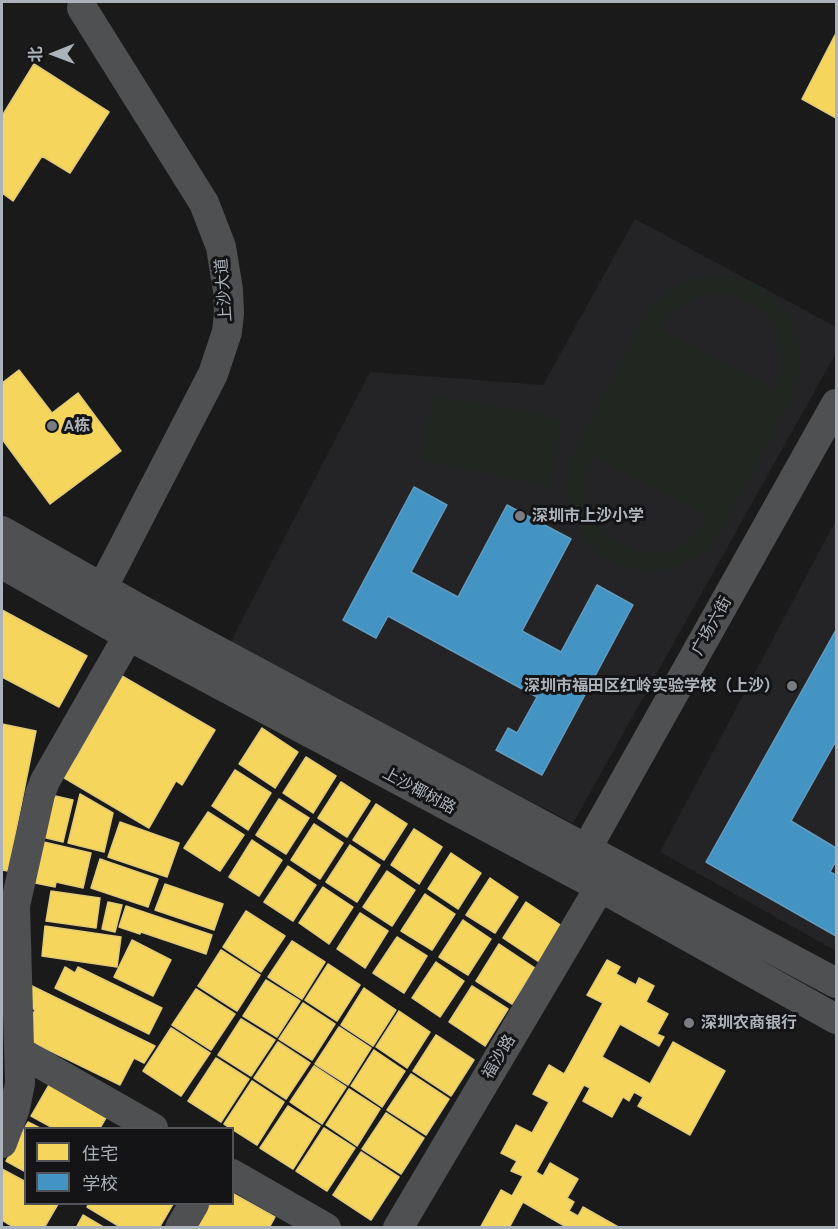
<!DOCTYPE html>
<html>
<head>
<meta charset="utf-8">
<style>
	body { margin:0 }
	#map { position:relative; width:838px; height:1229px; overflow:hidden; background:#1a1a1a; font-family:Cabin,"Noto Sans SC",sans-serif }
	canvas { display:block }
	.frame { position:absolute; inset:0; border:3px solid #acb2ba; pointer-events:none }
	.legend { position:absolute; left:24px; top:1127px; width:210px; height:78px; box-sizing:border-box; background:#141416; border:2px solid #515358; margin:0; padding:8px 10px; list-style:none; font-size:18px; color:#acb2ba }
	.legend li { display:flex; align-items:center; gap:12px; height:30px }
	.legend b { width:30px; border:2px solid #515358 }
	.north { position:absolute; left:24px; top:24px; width:60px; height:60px; -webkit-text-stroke:4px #141416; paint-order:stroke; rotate:269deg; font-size:16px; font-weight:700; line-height:24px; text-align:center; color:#acb2ba }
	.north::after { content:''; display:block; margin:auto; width:21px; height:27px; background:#acb2ba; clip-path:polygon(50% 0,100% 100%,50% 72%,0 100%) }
</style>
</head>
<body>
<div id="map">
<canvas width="838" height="1229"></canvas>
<div class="frame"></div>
<ul class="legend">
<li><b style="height:16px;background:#f6d55c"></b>住宅</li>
<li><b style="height:16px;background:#4393c3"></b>学校</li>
</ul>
<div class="north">北</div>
</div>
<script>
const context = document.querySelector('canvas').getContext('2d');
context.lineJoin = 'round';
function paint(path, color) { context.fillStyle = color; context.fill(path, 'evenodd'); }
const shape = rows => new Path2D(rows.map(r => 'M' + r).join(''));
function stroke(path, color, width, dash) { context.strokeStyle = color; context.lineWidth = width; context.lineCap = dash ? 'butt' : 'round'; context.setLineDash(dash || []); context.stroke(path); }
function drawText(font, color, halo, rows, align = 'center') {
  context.font = font + ' Cabin,"Noto Sans SC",sans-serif'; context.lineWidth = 6; context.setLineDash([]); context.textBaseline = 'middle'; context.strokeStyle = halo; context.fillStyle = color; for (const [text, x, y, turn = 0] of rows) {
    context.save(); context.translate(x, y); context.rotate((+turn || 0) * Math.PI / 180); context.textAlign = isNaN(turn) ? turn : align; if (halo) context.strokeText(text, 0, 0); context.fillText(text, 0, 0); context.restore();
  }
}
paint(shape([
	[635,219,836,327,836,353,573,823,228,647,370,372,543,385],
	[836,520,836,951,660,852]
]), '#242426');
paint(shape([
	[714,276,735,277,756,285,773,298,787,315,796,334,800,356,798,378,791,397,723,527,711,544,695,558,675,567,654,571,632,569,611,561,594,549,580,532,571,512,567,490,569,468,576,449,644,319,656,302,673,289,692,279],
	[714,293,731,295,747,301,762,311,773,324,780,340,782,357,781,374,775,390,659,329,669,314,682,303,698,296],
	[592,457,593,456,708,518,698,532,685,543,670,550,653,553,636,551,620,545,606,535,595,522,588,507,584,489,586,472],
	[434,395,561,419,549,485,421,460]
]), '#202720');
const homes = shape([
	[836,33,836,118,802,99,836,33],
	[34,64,109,112,70,173,42,156,13,201,2,193,2,116,34,64],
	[19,370,52,413,78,393,121,451,50,504,2,439,2,383,19,370],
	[2,610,87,656,59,707,2,677,2,610],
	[122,676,215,730,182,785,176,781,149,828,61,776,72,756,76,758,122,676],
	[2,724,36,731,8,871,2,870,2,724],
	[262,728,298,752,275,788,239,764,262,728],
	[306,757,336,776,313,813,283,793,306,757],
	[235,770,271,793,248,830,212,806,235,770],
	[341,782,370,801,347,837,318,818,341,782],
	[80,794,113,813,104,852,68,843,80,794],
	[51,795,73,800,63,842,42,837,51,795],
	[279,799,309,818,286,854,256,835,279,799],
	[376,804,407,824,384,860,353,840,376,804],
	[208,812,244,835,220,871,184,848,208,812],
	[120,822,179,843,167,877,108,857,120,822],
	[314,824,343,843,320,879,291,860,314,824],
	[414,829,442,847,419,884,391,865,414,829],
	[252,840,282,860,259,896,229,877,252,840],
	[44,842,91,853,83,888,56,882,55,887,35,883,44,842],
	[350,845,380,865,357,902,326,882,350,845],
	[451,853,481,873,458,909,428,889,451,853],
	[100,859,158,879,148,907,91,888,100,859],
	[288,866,316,885,293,921,264,902,288,866],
	[387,871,415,890,392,926,363,907,387,871],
	[490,878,518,897,495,933,466,915,490,878],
	[165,884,223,904,214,930,155,910,165,884],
	[323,887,353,907,329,944,299,923,323,887],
	[51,891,100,898,96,928,46,921,51,891],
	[425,894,455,914,432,950,401,931,425,894],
	[108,902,122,905,115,932,102,929,108,902],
	[526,902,562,926,539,962,503,938,526,902],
	[126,906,212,935,206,954,141,932,140,934,119,927,126,906],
	[246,911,285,936,261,972,223,947,246,911],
	[360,913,388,931,365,968,337,949,360,913],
	[463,920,491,939,468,975,439,957,463,920],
	[45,926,121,937,117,967,42,956,45,926],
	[397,937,427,956,404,993,373,973,397,937],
	[132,940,171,960,153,996,114,977,132,940],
	[292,941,325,962,302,999,268,977,292,941],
	[499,944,535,968,512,1004,476,981,499,944],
	[221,950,260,975,237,1011,198,986,221,950],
	[607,960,620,967,616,974,636,985,639,978,654,986,646,1002,668,1014,657,1034,664,1037,659,1046,620,1024,602,1057,650,1084,673,1042,725,1071,690,1135,638,1106,643,1097,634,1092,629,1101,623,1097,612,1117,583,1101,590,1088,584,1085,536,1172,543,1176,550,1163,578,1179,567,1198,574,1202,569,1211,578,1216,583,1207,620,1228,568,1228,523,1202,509,1228,480,1228,501,1190,512,1196,523,1176,511,1171,517,1161,501,1153,516,1125,532,1133,549,1102,533,1094,549,1065,564,1074,573,1058,603,1003,587,995,607,960],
	[436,962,464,981,440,1017,412,998,436,962],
	[328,964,360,985,337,1021,305,1000,328,964],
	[65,967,75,973,78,967,162,1008,149,1034,55,988,65,967],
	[266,980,300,1001,277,1037,243,1016,266,980],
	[32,986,155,1046,144,1063,134,1058,120,1085,28,1040,30,1020,35,1010,29,1006,32,986],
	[472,986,508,1009,485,1046,449,1022,472,986],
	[364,988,396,1010,373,1046,341,1025,364,988],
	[196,989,235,1014,211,1050,172,1025,196,989],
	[303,1003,335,1024,312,1060,279,1039,303,1003],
	[399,1011,430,1032,407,1068,376,1047,399,1011],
	[241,1019,275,1040,251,1076,218,1055,241,1019],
	[339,1027,371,1048,348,1085,315,1064,339,1027],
	[171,1028,210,1053,181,1096,143,1071,171,1028],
	[436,1035,474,1060,451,1096,413,1071,436,1035],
	[278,1042,310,1063,286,1099,254,1078,278,1042],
	[374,1050,405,1071,382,1107,351,1086,374,1050],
	[216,1058,249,1079,221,1122,188,1101,216,1058],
	[314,1066,346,1087,322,1124,290,1102,314,1066],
	[411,1074,449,1099,426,1135,387,1110,411,1074],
	[252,1081,284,1102,257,1145,224,1124,252,1081],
	[50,1083,107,1116,100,1128,53,1128,31,1116,50,1083],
	[349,1089,380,1109,357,1146,326,1125,349,1089],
	[288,1106,320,1126,293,1169,260,1148,288,1106],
	[386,1113,424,1138,401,1174,362,1149,386,1113],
	[28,1122,40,1128,26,1128,26,1172,6,1161,28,1122],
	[324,1128,355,1148,327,1191,296,1171,324,1128],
	[361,1152,399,1177,371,1220,333,1195,361,1152],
	[2,1169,26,1182,26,1204,58,1204,44,1228,15,1228,2,1220,2,1169],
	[232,1193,275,1217,269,1228,201,1228,197,1225,210,1204,232,1204,232,1193],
	[89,1204,173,1204,159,1228,122,1228,87,1207,89,1204],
	[83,1215,105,1228,76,1228,83,1215]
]);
paint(homes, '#f6d55c');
stroke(homes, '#e0ca78', 1.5);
const schools = shape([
	[414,487,447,505,411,572,458,597,507,505,571,539,522,631,561,652,597,585,633,605,542,775,496,750,508,728,517,733,537,697,388,616,376,638,343,620,414,487],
	[836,630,836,741,791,821,836,848,836,861,830,872,836,875,836,936,706,862,836,630]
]);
paint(schools, '#4393c3');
stroke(schools, '#629cc0', 1.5);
stroke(shape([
	[82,8,204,203,221,247,228,290,229,313,227,332,213,374,93,606],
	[2,531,143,611,836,983],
	[2,564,129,636,600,887,836,1019],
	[587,848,836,404],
	[20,1052,153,1128],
	[2,1143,15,1108,20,1083,15,906,40,794,45,781,138,619],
	[232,1174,326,1228],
	[180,1228,194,1204],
	[398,1228,600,887]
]), '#4e5052', 30);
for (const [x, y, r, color] of [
	[52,426,6,"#797d82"],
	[520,516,6,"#797d82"],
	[792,686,6,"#797d82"],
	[689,1023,6,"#797d82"]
]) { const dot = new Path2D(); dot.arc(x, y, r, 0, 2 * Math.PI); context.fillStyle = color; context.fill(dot); stroke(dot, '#141416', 2); }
drawText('16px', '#acb2ba', '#141416', [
	["上沙大道",224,290,-94],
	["广场六街",712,626,-61],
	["上沙椰树路",419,791,28],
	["福沙路",499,1057,-59]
]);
drawText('bold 16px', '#acb2ba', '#141416', [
	["A栋",64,426],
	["深圳市上沙小学",532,516],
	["深圳市福田区红岭实验学校（上沙）",780,686,"right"],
	["深圳农商银行",701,1023]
], 'left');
</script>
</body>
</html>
